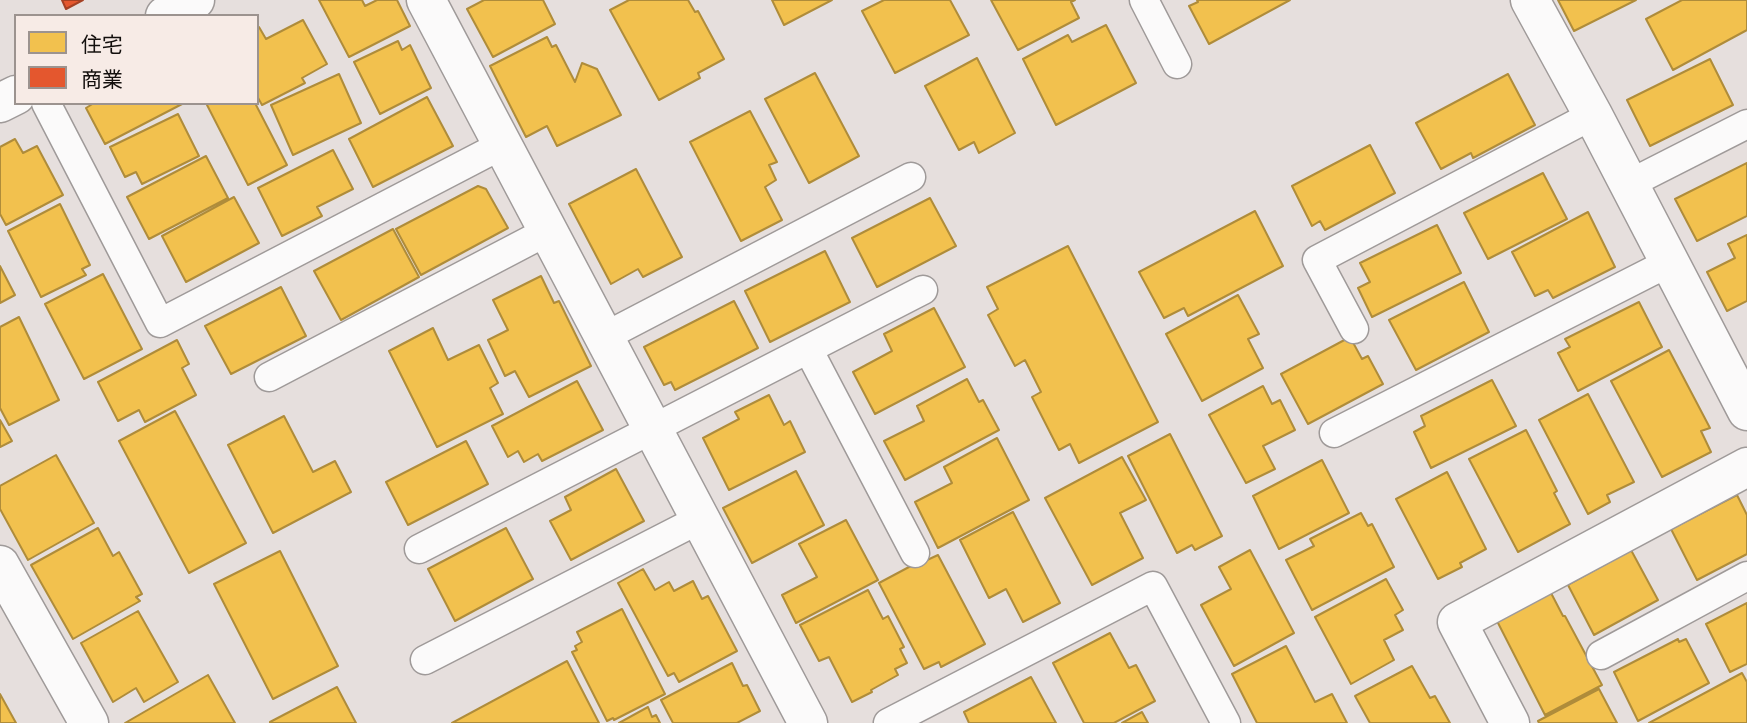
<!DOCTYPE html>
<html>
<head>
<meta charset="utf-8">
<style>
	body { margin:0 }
	#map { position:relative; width:1747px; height:723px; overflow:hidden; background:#e6dfdd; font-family:Merriweather,"Noto Sans JP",serif }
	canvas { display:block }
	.legend { position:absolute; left:14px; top:14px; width:245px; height:91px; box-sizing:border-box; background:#f7ebe6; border:2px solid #9c938f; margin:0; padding:9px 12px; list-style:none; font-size:21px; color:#130f0d }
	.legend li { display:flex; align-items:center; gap:14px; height:35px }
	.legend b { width:35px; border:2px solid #9c938f }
</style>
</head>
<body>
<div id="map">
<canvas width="1747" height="723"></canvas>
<ul class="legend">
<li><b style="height:19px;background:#f2c14e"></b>住宅</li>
<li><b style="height:19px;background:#e4572e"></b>商業</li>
</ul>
</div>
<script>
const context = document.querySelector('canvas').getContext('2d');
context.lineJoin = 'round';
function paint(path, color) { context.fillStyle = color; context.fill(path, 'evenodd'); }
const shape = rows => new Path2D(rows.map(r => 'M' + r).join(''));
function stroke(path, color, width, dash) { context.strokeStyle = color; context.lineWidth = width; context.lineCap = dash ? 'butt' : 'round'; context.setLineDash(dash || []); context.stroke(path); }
const homes = shape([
	[319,0,362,0,365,6,377,0,397,0,410,26,349,57,319,0],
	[484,0,543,0,555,24,493,57,467,9,484,0],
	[629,0,688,0,695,12,698,11,724,59,698,73,700,78,659,100,610,10,629,0],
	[772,0,832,0,784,25,772,0],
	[884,0,950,0,969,35,895,73,862,11,884,0],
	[991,0,1075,0,1071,2,1079,18,1018,50,991,0],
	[1197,0,1290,0,1209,44,1189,6,1198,2,1197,0],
	[1558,0,1636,0,1574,31,1558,0],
	[1682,0,1747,0,1747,30,1673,70,1646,19,1682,0],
	[303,20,327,64,302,78,305,83,262,105,257,96,257,28,259,27,266,39,303,20],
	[1106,25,1136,83,1056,125,1023,59,1068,35,1072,42,1106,25],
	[547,37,552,47,556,45,575,82,582,63,597,69,621,115,557,146,547,126,526,137,490,66,547,37],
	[398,41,402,50,410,45,431,88,380,114,354,62,398,41],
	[977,58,1015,133,979,153,974,142,959,150,925,86,977,58],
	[1710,59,1733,105,1650,146,1627,100,1710,59],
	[815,73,859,156,809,183,765,99,815,73],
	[339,74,361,123,293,155,271,105,339,74],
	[1508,74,1535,125,1473,158,1471,153,1441,169,1416,123,1508,74],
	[427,97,453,146,373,187,349,139,427,97],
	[94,103,184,103,105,144,86,108,94,103],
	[206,103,255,103,287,165,248,185,206,103],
	[750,111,777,162,769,165,776,180,765,187,782,220,741,241,690,142,750,111],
	[178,114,199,156,142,184,136,172,125,177,110,147,178,114],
	[15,139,23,153,37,146,63,195,6,225,0,214,0,147,15,139],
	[1370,145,1395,193,1325,230,1320,221,1312,226,1292,186,1370,145],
	[333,150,353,189,317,207,322,216,282,236,258,188,333,150],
	[206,156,228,198,149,239,127,197,206,156],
	[1747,163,1747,216,1697,241,1675,199,1747,163],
	[636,169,682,257,643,277,638,269,611,284,569,204,636,169],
	[1543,173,1567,219,1488,259,1464,213,1543,173],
	[478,186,486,189,508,228,421,275,396,229,478,186],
	[234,197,259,243,186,282,162,236,234,197],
	[930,198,956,246,877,287,852,238,930,198],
	[60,204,90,265,82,269,86,275,41,297,8,231,60,204],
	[1255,211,1283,266,1188,316,1184,308,1164,318,1139,272,1255,211],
	[1588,212,1615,267,1553,298,1548,290,1535,296,1512,252,1588,212],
	[1437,225,1461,273,1372,317,1358,288,1370,282,1360,263,1437,225],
	[393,229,419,277,341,320,314,271,393,229],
	[1747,235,1747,301,1727,311,1707,272,1735,258,1728,244,1747,235],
	[1068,246,1158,422,1079,463,1070,444,1059,450,1032,397,1041,392,1025,360,1015,366,988,315,998,309,987,287,1068,246],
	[825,251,850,302,770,342,745,291,825,251],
	[0,266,15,295,0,303,0,266],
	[103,274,142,349,84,379,45,304,103,274],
	[541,276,554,303,559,301,591,366,529,397,515,371,505,376,488,340,508,330,493,300,541,276],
	[1464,282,1489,332,1416,370,1389,320,1464,282],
	[281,287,306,336,231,374,205,326,281,287],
	[1238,295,1259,334,1248,339,1263,368,1202,401,1166,334,1238,295],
	[734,301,758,348,675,390,671,382,664,385,644,347,734,301],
	[1639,302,1662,347,1578,391,1558,353,1570,347,1565,339,1639,302],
	[934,308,965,367,875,414,853,372,892,351,884,334,934,308],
	[19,317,59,400,9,425,0,408,0,327,19,317],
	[433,328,448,360,479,345,498,383,490,388,503,414,437,447,389,351,433,328],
	[1350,337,1362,359,1368,356,1383,384,1308,424,1281,374,1350,337],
	[177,340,189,364,182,368,196,395,145,422,139,410,118,421,98,382,177,340],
	[1669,350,1710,428,1701,431,1711,452,1662,477,1611,381,1669,350],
	[967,379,979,402,983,400,999,430,905,480,884,441,924,421,917,406,967,379],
	[1492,380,1516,426,1431,468,1414,432,1425,426,1421,416,1492,380],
	[577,381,603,430,542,461,538,454,524,462,518,451,508,457,492,426,577,381],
	[1263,386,1272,404,1280,400,1295,430,1263,446,1275,469,1246,483,1209,415,1263,386],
	[1588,394,1634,482,1607,495,1610,502,1588,514,1539,420,1588,394],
	[769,395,784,425,790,421,805,452,729,490,703,438,739,419,735,412,769,395],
	[175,411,246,543,189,573,119,441,175,411],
	[284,416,313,472,335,461,351,492,273,533,228,445,284,416],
	[0,420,12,441,0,447,0,420],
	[1526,430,1557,491,1554,493,1570,524,1518,552,1469,459,1526,430],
	[1170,434,1222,536,1195,550,1192,545,1177,553,1128,456,1170,434],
	[997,438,1029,500,938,548,915,502,952,483,944,467,997,438],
	[466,441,488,484,408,525,386,482,466,441],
	[56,455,94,523,28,560,0,509,0,486,56,455],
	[1122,457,1146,500,1120,513,1143,558,1092,585,1045,498,1122,457],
	[1322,460,1349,513,1279,549,1253,496,1322,460],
	[616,469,644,521,571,560,550,521,571,510,565,497,616,469],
	[796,471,824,525,752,563,723,508,796,471],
	[1447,472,1486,549,1460,563,1462,567,1438,579,1396,499,1447,472],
	[1737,495,1747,515,1747,554,1697,580,1671,529,1737,495],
	[1013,512,1060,603,1023,622,1006,589,989,598,960,540,1013,512],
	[1361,513,1368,526,1372,524,1394,567,1312,610,1286,560,1314,546,1310,539,1361,513],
	[846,520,878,580,796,623,782,595,817,577,799,544,846,520],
	[98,528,113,556,119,552,142,594,136,597,140,601,73,639,31,565,98,528],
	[506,528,533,579,455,621,428,569,506,528],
	[1250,550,1294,633,1234,666,1201,605,1231,589,1219,567,1250,550],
	[1631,550,1658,600,1594,635,1568,585,1631,550],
	[280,551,338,666,273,699,214,584,280,551],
	[938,555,985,644,941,667,939,662,924,669,879,583,924,559,925,561,938,555],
	[643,569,655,590,669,582,674,591,693,581,702,599,708,596,737,651,679,682,674,673,668,676,618,583,643,569],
	[1386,579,1403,610,1395,615,1403,630,1384,640,1394,660,1351,684,1315,617,1386,579],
	[868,590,883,619,888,616,904,647,900,649,907,663,895,669,898,675,871,690,872,692,852,702,829,657,819,661,800,625,868,590],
	[1551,593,1563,616,1565,616,1602,685,1545,715,1497,621,1551,593],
	[1747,603,1747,664,1730,672,1706,624,1747,603],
	[622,609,665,694,614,720,613,718,607,721,572,652,577,650,575,646,582,642,577,632,622,609],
	[138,611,178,682,144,702,136,688,113,702,81,643,138,611],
	[1110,633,1129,668,1136,665,1155,701,1114,723,1084,723,1053,663,1110,633],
	[1678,639,1679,642,1686,639,1709,683,1638,721,1614,672,1678,639],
	[1286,646,1315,702,1332,694,1347,723,1257,723,1232,674,1286,646],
	[567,661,599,723,452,723,567,661],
	[732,663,743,686,747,685,760,711,737,723,673,723,661,700,732,663],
	[1412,666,1430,698,1435,696,1450,723,1370,723,1355,696,1412,666],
	[1742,673,1747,682,1747,723,1649,723,1742,673],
	[208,675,235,723,125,723,208,675],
	[1031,677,1056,723,969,723,964,712,1031,677],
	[337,687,356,723,270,723,270,722,337,687],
	[1599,689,1617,723,1539,723,1538,721,1599,689],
	[0,694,16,723,0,723,0,694],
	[648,707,652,717,656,715,660,723,619,723,648,707],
	[1142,712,1148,723,1122,723,1142,712]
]);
paint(homes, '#f2c14e');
stroke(homes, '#af8c3a', 2);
const shops = shape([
	[62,0,83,0,66,9,62,0]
]);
paint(shops, '#e4572e');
stroke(shops, '#a54124', 2);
const lane = shape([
	[1144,0,1177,64],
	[46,103,160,323,502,145],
	[1629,184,1747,124],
	[1354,329,1317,260,1593,115],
	[604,337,911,177],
	[808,349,915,553],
	[269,377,548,231],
	[1334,433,1670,262],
	[419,549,923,290],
	[1601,655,1747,576],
	[425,660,700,519],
	[888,723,1153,586,1226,723]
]);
const street = shape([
	[426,0,808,723],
	[1530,0,1593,115,1747,411],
	[165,16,195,0],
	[0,103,16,95],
	[0,565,89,723],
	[1510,723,1457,622,1747,467]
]);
stroke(lane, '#9f9a99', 31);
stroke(street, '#9f9a99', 41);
stroke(lane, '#fbfafa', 28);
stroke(street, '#fbfafa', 38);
</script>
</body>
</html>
